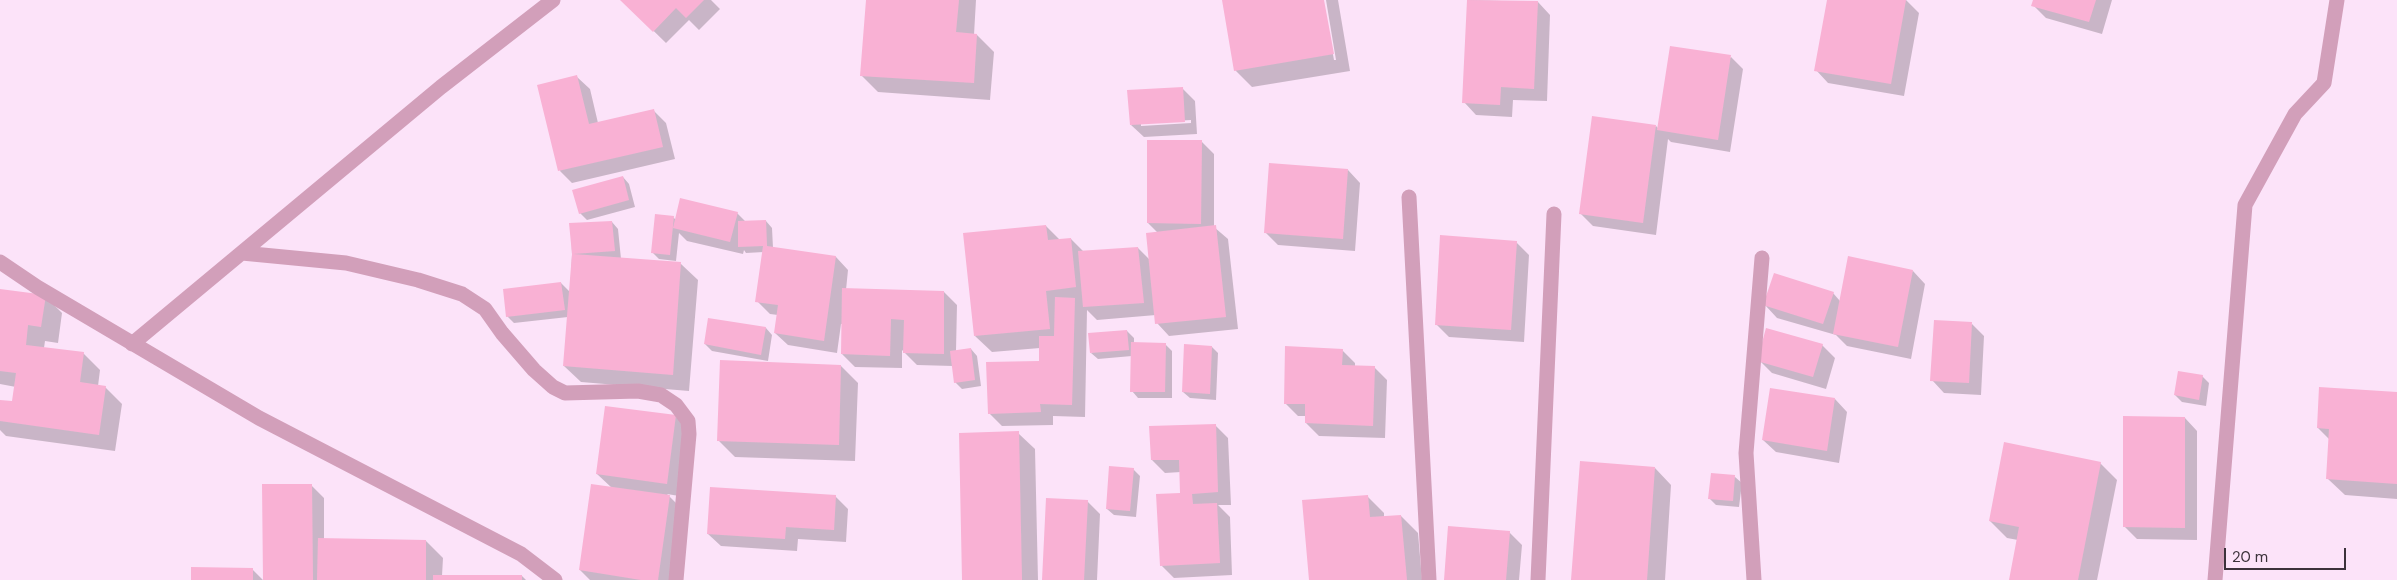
<!DOCTYPE html>
<html>
<head>
<meta charset="utf-8">
<style>
	body { margin:0 }
	#map { position:relative; width:2397px; height:580px; overflow:hidden; background:#fce3f9; font-family:"DM Sans",sans-serif }
	canvas { display:block }
	.scale { position:absolute; left:2224px; top:548px; width:122px; height:22px; box-sizing:border-box; border:2px solid #3c323b; border-top:0; padding-left:6px; font-size:15px; line-height:18px; white-space:nowrap; color:#3c323b; -webkit-text-stroke:4px #fce3f9; paint-order:stroke }
</style>
</head>
<body>
<div id="map">
<canvas width="2397" height="580"></canvas>
<div class="scale">20 m</div>
</div>
<script>
const context = document.querySelector('canvas').getContext('2d');
context.lineJoin = 'round';
function paint(path, color) { context.fillStyle = color; context.fill(path, 'evenodd'); }
const shape = rows => new Path2D(rows.map(r => 'M' + r).join(''));
function stroke(path, color, width, dash) { context.strokeStyle = color; context.lineWidth = width; context.lineCap = dash ? 'butt' : 'round'; context.setLineDash(dash || []); context.stroke(path); }
paint(shape([
	[622,0,711,0,720,9,699,30,689,20,666,43],
	[867,0,976,0,974,35,977,35,994,52,990,100,878,92,861,75],
	[1223,0,1323,0,1334,60,1336,60,1326,0,1338,0,1350,71,1252,87,1235,70],
	[1468,0,1538,2,1550,15,1547,101,1513,100,1512,117,1476,115,1464,102],
	[1828,0,1906,0,1919,13,1904,96,1828,83,1816,70],
	[2034,0,2112,0,2102,34,2046,18,2033,5],
	[1731,57,1743,69,1730,152,1671,142,1668,139,1656,235,1593,226,1581,214,1656,126,1659,129],
	[577,77,590,89,598,123,653,110,666,123,675,159,572,183,560,171],
	[1182,88,1195,101,1197,134,1144,137,1131,125],
	[1191,120,1191,123,1141,126,1141,123],
	[1202,142,1214,154,1214,227,1228,239,1238,329,1169,336,1157,323,1156,315,1097,320,1087,310,1085,417,1053,416,1053,425,1002,426,989,413,1040,362,1040,348,992,352,975,336,1046,226,1060,240,1071,239,1084,252,1138,248,1150,260,1158,233,1148,223],
	[1348,170,1360,183,1355,251,1278,245,1265,232],
	[623,177,629,184,635,207,587,220,580,213],
	[737,213,746,222,766,221,772,228,773,248,836,257,848,270,846,290,944,292,957,305,956,351,971,349,977,356,981,386,962,389,955,382,953,366,917,365,902,350,902,368,855,367,842,354,843,324,841,324,837,353,788,345,775,333,778,315,770,314,757,301,764,252,746,253,744,250,743,254,687,241,679,233,676,261,659,259,652,252,673,217,676,220],
	[612,222,618,229,621,259,681,264,698,280,689,391,581,382,564,366,568,317,514,323,507,316,561,283,570,292,572,255,571,225],
	[1516,242,1529,255,1524,342,1449,337,1436,324],
	[1913,271,1925,284,1911,359,1847,346,1836,335,1777,318,1765,305,1833,293,1840,301],
	[0,290,45,296,62,313,58,343,45,341,44,348,83,353,100,370,98,386,105,387,122,404,115,451,6,436,0,430,0,401,13,403,16,387,0,384],
	[1972,324,1984,336,1981,395,1944,393,1932,380],
	[766,328,772,335,768,361,712,351,705,344],
	[1127,331,1134,338,1134,343,1165,344,1172,351,1172,398,1138,398,1132,391,1132,356,1098,359,1091,353],
	[1822,345,1835,358,1826,389,1772,373,1759,360],
	[1212,347,1218,353,1216,400,1190,398,1183,392],
	[1342,350,1355,363,1355,366,1374,367,1387,380,1385,438,1319,436,1306,423,1306,416,1298,416,1285,403],
	[841,366,858,383,855,461,735,457,718,440],
	[2202,376,2209,383,2206,406,2182,402,2175,395],
	[2397,393,2397,499,2345,495,2328,479,2330,440,2318,428],
	[1835,399,1847,412,1839,463,1776,452,1763,440],
	[675,416,688,429,679,496,667,494,682,509,672,580,590,580,580,570,612,488,597,474],
	[2185,418,2197,431,2197,540,2137,539,2124,526],
	[1215,425,1228,438,1231,505,1218,505,1230,517,1232,575,1174,578,1161,565,1181,494,1181,472,1165,473,1152,460],
	[1018,433,1035,449,1038,580,964,580],
	[2100,463,2117,480,2097,580,2010,580,2018,540,2007,538,1990,521],
	[1655,468,1671,485,1665,580,1572,580],
	[1133,469,1140,476,1136,517,1114,515,1107,509],
	[1712,475,1735,477,1742,483,1739,507,1716,505,1710,499],
	[311,485,324,498,324,539,426,541,443,558,442,576,522,576,526,580,264,580],
	[835,496,848,509,846,542,798,539,797,551,721,546,708,534],
	[1367,496,1384,513,1384,518,1401,516,1418,533,1422,580,1310,580],
	[1087,501,1100,514,1097,580,1043,580],
	[1509,532,1522,545,1519,580,1445,580],
	[252,569,263,580,192,580]
]), '#0003');
paint(shape([
	[620,0,704,0,686,18,676,8,653,32],
	[866,0,959,0,956,32,977,34,974,83,860,76],
	[1222,0,1324,0,1334,54,1234,71],
	[1467,0,1538,1,1534,89,1501,87,1500,105,1462,103],
	[1827,0,1906,0,1891,84,1814,71],
	[2033,0,2096,0,2089,22,2031,6],
	[1670,46,1731,55,1718,140,1657,130],
	[577,75,589,124,654,109,663,147,558,171,537,85],
	[1183,87,1185,122,1130,125,1127,90],
	[1592,116,1656,125,1643,223,1579,214],
	[1147,140,1202,140,1201,224,1147,223],
	[1269,163,1348,169,1343,239,1264,233],
	[623,176,629,200,579,214,572,190],
	[680,198,738,212,730,242,673,228],
	[655,214,674,216,670,255,651,253],
	[766,220,767,246,836,256,824,341,774,333,778,305,755,302,763,246,738,247,738,221],
	[612,221,615,251,573,254,681,262,673,375,563,366,572,254,569,223],
	[1046,225,1048,240,1071,238,1076,287,1046,291,1050,329,974,336,963,233],
	[1216,225,1226,317,1155,324,1146,233],
	[1440,235,1517,241,1511,330,1435,325],
	[1138,247,1144,303,1083,307,1078,251],
	[1848,256,1913,270,1898,347,1833,334],
	[1774,273,1834,292,1823,324,1763,305],
	[561,282,565,310,506,317,503,289],
	[842,288,944,291,944,354,903,353,904,320,891,319,890,356,841,354],
	[0,289,46,295,41,327,28,325,26,345,84,352,80,382,106,386,99,435,0,421,0,400,12,401,16,373,0,371],
	[1055,297,1075,298,1072,405,1040,404,1041,412,988,414,986,362,1039,361,1039,336,1054,336],
	[708,318,766,327,761,355,704,344],
	[1934,320,1972,322,1969,383,1930,381],
	[1766,328,1823,344,1813,377,1757,361],
	[1127,330,1129,350,1090,353,1088,333],
	[1131,342,1166,343,1165,392,1130,392],
	[1184,344,1212,346,1210,394,1182,392],
	[1285,346,1343,349,1342,365,1375,366,1373,426,1305,423,1305,404,1284,404],
	[971,348,975,380,954,383,950,351],
	[720,360,841,365,839,445,717,441],
	[2178,371,2203,375,2199,400,2174,395],
	[2319,387,2397,392,2397,484,2326,479,2329,429,2317,428],
	[1770,388,1835,398,1827,451,1762,440],
	[605,406,676,415,667,484,596,474],
	[2123,416,2185,417,2185,528,2123,527],
	[1216,424,1218,492,1192,494,1193,504,1217,503,1220,563,1160,566,1156,494,1180,493,1179,460,1151,460,1149,426],
	[1019,431,1022,580,962,580,959,433],
	[2004,442,2101,462,2078,580,2009,580,2019,527,1989,521],
	[1580,461,1655,467,1647,580,1571,580],
	[1109,466,1134,468,1130,511,1106,509],
	[1711,473,1735,475,1733,501,1708,499],
	[262,484,312,484,313,580,263,580],
	[591,484,670,495,658,580,641,580,579,570],
	[710,487,836,495,834,530,786,527,785,539,707,534],
	[1368,495,1370,517,1401,515,1407,580,1309,580,1302,500],
	[1046,498,1088,500,1084,580,1042,580],
	[1448,526,1510,531,1506,580,1444,580],
	[318,538,426,540,426,580,317,580],
	[191,567,253,568,253,580,191,580],
	[433,575,522,575,522,580,433,580]
]), '#f9b1d4');
stroke(shape([
	[1409,197,1429,580],
	[242,253,346,263,418,280,462,294,485,309,502,333,534,370,553,387,565,393,638,391,661,395,676,405,688,421,689,434,676,580],
	[0,262,37,287,259,418,521,554,555,580],
	[132,344,441,87,553,0],
	[1538,580,1554,214],
	[1754,580,1746,453,1762,258],
	[2215,580,2245,205,2295,114,2324,83,2337,0]
]), '#d29fba', 15);
</script>
</body>
</html>
